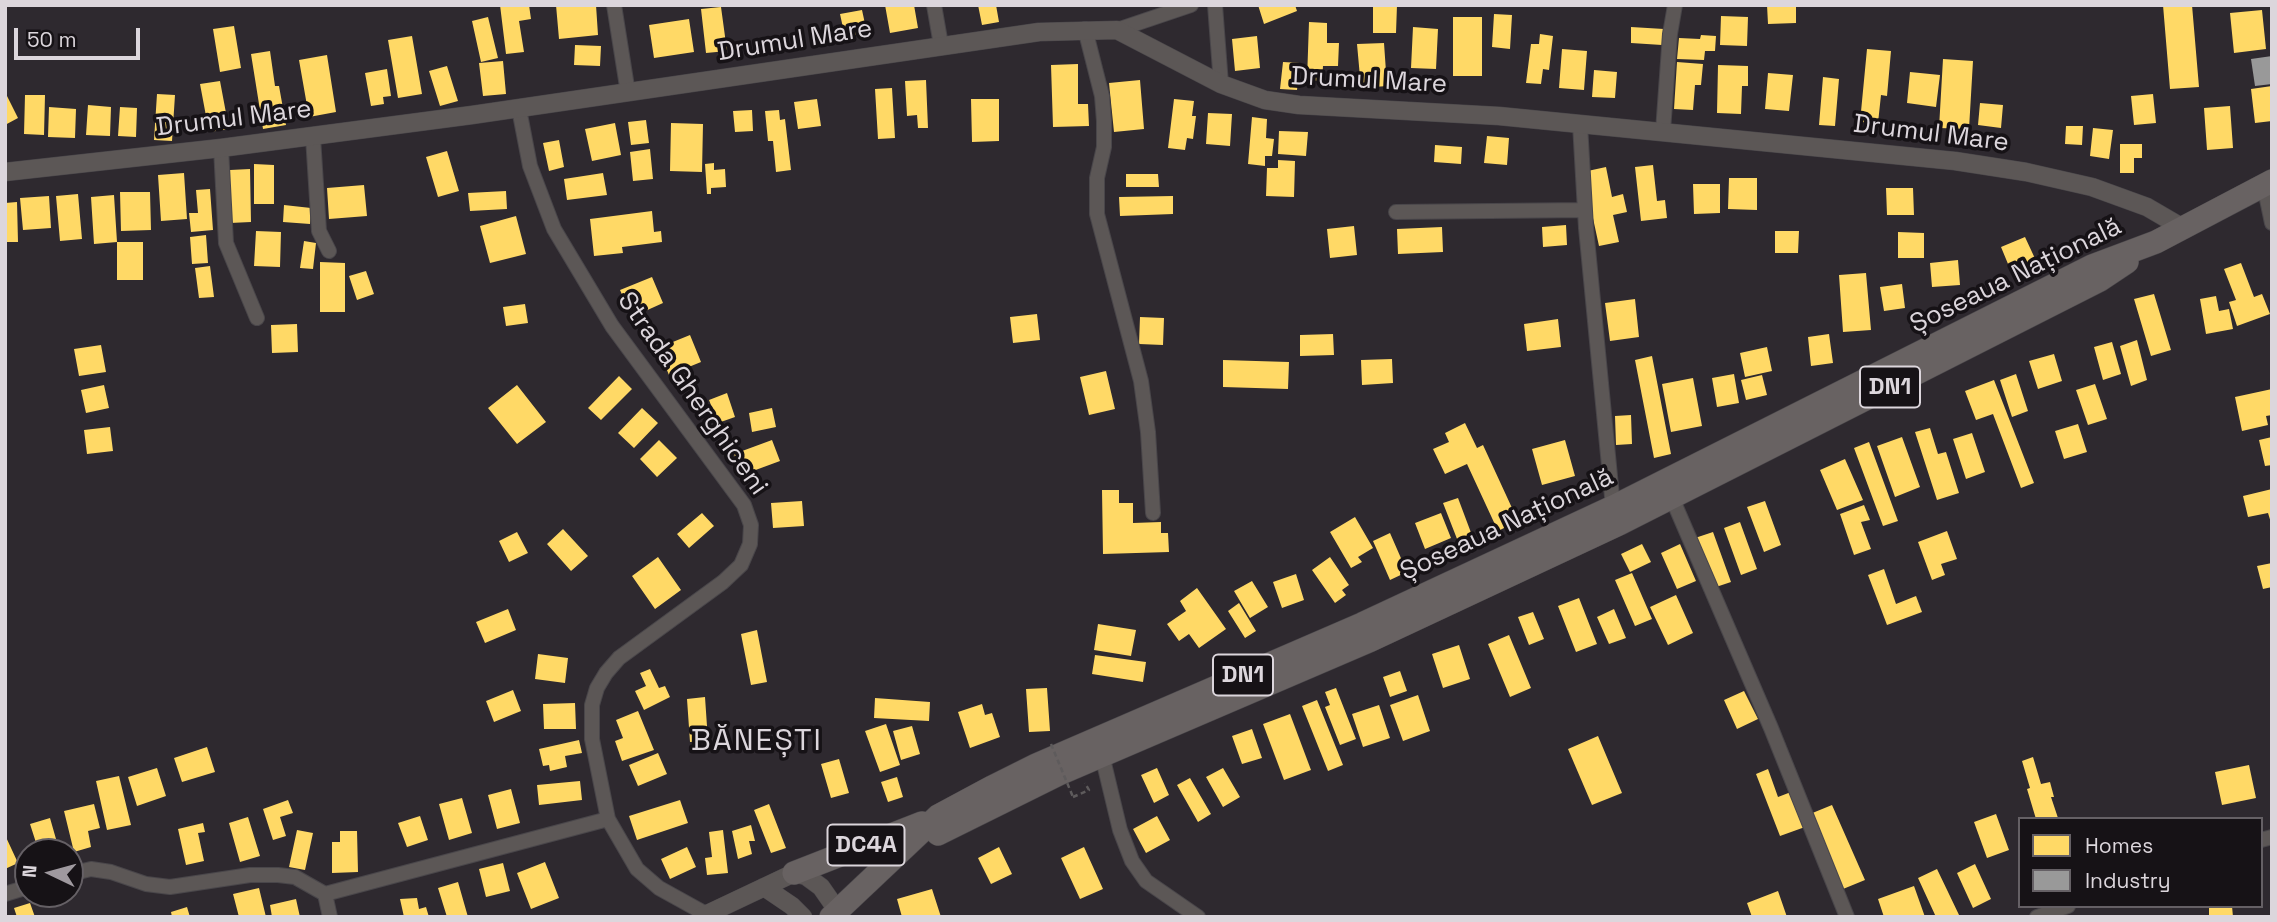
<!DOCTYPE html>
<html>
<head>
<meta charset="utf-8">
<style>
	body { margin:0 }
	#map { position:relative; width:2277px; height:922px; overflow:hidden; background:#2e292f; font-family:"Space Grotesk",sans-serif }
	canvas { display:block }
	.frame { position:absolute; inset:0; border:7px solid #dcd6dc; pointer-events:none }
	.legend { position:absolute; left:2018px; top:817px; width:245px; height:91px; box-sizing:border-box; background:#161216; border:2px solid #656065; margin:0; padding:9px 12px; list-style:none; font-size:21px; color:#dcd6dc }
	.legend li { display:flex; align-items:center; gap:14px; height:35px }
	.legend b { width:35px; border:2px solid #656065 }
	.north { position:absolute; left:14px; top:838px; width:70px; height:70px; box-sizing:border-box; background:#161216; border:2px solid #656065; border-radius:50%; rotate:275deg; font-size:19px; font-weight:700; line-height:28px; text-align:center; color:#dcd6dc }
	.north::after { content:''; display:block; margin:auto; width:24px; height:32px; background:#9f999f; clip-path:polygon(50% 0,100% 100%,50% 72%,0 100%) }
	.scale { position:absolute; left:14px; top:28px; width:126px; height:32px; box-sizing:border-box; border:4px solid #dcd6dc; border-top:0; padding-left:9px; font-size:21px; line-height:24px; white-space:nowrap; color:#dcd6dc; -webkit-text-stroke:5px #161216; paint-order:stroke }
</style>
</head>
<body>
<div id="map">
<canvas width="2277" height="922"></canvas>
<div class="frame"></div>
<ul class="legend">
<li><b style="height:19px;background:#ffd966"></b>Homes</li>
<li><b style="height:19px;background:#999"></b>Industry</li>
</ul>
<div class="north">N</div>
<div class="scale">50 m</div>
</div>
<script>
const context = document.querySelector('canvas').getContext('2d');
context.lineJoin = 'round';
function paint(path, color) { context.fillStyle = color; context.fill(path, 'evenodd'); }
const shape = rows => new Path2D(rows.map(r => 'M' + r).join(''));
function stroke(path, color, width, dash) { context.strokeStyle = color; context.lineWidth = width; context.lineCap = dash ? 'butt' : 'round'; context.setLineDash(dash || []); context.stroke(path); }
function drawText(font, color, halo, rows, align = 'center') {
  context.font = font + ' "Space Grotesk",sans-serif'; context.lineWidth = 7; context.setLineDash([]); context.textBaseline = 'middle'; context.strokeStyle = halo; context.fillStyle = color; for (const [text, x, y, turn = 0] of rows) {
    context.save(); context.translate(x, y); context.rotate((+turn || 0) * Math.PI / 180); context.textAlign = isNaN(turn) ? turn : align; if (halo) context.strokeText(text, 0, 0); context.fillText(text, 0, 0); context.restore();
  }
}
paint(shape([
	[500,5,529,5,531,19,519,21,524,52,506,54],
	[556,5,596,5,598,35,559,39],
	[885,5,914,5,918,28,890,33],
	[978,5,996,5,999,22,982,25],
	[1258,5,1295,5,1297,11,1264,24],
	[1382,5,1397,5,1396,33,1373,33,1373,7],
	[1767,5,1796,5,1796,23,1768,24],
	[2163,5,2192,5,2199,87,2170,89],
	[721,7,727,51,706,53,701,9],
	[862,10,867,33,845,37,840,14],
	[2262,10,2266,49,2234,53,2230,13],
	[1494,14,1512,15,1510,49,1492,47],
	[1721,16,1748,17,1747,46,1720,45],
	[488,17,498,58,481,62,472,21],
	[1453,17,1482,17,1482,76,1453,76],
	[689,19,694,52,654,58,649,25],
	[1309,22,1327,23,1327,43,1339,43,1338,66,1323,66,1322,81,1307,80],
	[234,26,241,68,220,72,213,29],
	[1413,27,1438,29,1436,69,1411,68],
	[1631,27,1664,29,1662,45,1631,43],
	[1540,34,1553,36,1549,70,1543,69,1541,84,1526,83,1531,44,1539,44],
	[1701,35,1716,36,1715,51,1705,51,1704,60,1677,59,1679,38,1700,39],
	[412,36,422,94,398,98,388,40],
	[1257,36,1260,68,1235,71,1232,39],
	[1384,43,1387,86,1361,88,1357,44],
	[575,45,601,46,600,66,574,65],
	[1562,49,1587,51,1584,90,1559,88],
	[1867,49,1891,51,1887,96,1881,95,1878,123,1860,122],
	[270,51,275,86,279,86,286,125,263,129,251,54],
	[327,55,336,112,309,117,299,60],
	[1943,59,1973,61,1969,129,1939,128],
	[503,61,506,94,483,96,479,63],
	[1283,62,1300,63,1297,90,1280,89],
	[1677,62,1703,64,1701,85,1695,85,1693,110,1674,109],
	[1078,64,1078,104,1088,104,1089,126,1053,127,1051,65],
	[1718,65,1748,66,1748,86,1742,86,1741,114,1717,113],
	[447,66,458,101,440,106,429,71],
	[387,69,391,96,383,97,384,104,371,106,365,73],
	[1594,70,1617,72,1615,98,1592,97],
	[1910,72,1940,75,1936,107,1907,103],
	[1768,73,1793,75,1789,111,1765,109],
	[1823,77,1839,79,1835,126,1819,125],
	[926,80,928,128,918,128,917,115,907,116,905,81],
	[1140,80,1144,129,1114,132,1109,83],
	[220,81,229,129,209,132,200,84],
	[2272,86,2272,121,2255,123,2251,89],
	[892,88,895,138,878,139,875,89],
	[5,92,18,118,5,125],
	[157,94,175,95,172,141,154,140],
	[2153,94,2156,123,2134,125,2131,96],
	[25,95,45,95,44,135,24,134],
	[817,99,821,126,798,129,794,102],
	[971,99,999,99,999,141,972,142],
	[1174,99,1194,101,1192,116,1196,116,1193,139,1187,138,1185,150,1168,148],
	[1980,103,2003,105,2001,128,1978,125],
	[88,105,111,107,110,136,86,135],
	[2230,106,2233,148,2207,150,2204,108],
	[49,107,76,109,75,138,48,137],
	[120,107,137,108,136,137,118,136],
	[752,110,753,131,735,132,733,111],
	[779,110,780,120,785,119,791,170,776,172,773,141,768,141,765,111],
	[1208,113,1232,114,1230,146,1206,144],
	[1252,117,1267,119,1266,138,1274,139,1272,156,1265,156,1265,166,1248,164],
	[646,120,649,143,631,145,628,122],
	[615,123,621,155,592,161,585,129],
	[671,123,703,124,702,172,670,171],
	[2066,126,2083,126,2082,145,2065,144],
	[2093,128,2113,130,2109,159,2090,156],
	[1279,131,1308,132,1306,156,1278,154],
	[1487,136,1509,138,1507,165,1484,163],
	[559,140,564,167,549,171,543,143],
	[2120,144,2142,144,2142,158,2134,158,2134,173,2120,173],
	[1435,145,1462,147,1461,164,1434,162],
	[650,149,653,179,633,181,630,152],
	[447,151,459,191,438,197,426,157],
	[1278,160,1295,161,1294,197,1266,196,1267,168,1278,168],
	[714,163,714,170,725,169,726,187,711,188,711,194,707,194,705,164],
	[254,164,274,165,274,204,254,204],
	[1653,165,1657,201,1665,200,1667,218,1641,221,1635,167],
	[1606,167,1612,197,1623,194,1627,212,1613,215,1619,242,1599,246,1583,172],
	[250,169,251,222,230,223,230,170],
	[184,173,187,219,161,221,158,175],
	[603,173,607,195,567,200,564,179],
	[1126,174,1158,174,1159,187,1126,187],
	[1729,178,1757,178,1757,210,1728,209],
	[1693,184,1720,184,1720,213,1694,214],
	[364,185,367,216,329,219,327,188],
	[1886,188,1913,188,1914,215,1887,215],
	[210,189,213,230,191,232,189,213,198,213,196,190],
	[506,191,507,209,470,211,468,193],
	[120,192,150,192,151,230,121,231],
	[78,194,82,239,60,241,56,196],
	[114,195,117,242,94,244,91,197],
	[49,196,51,228,23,230,20,198],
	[1173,196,1173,214,1120,216,1119,197],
	[17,202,18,242,5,242,5,203],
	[284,205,311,208,310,224,283,222],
	[652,211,654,232,661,231,662,242,622,247,623,253,594,256,590,219],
	[516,216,526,254,490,263,480,226],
	[1566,225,1567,245,1543,247,1542,227],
	[1354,226,1357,255,1330,258,1327,229],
	[1442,227,1443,252,1398,254,1397,229],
	[256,231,281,232,280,267,254,266],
	[1775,231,1799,231,1798,253,1775,253],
	[1898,232,1924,233,1924,258,1898,258],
	[206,235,208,263,192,264,190,237],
	[2025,237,2038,265,2013,276,2001,247],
	[304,241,316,243,313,269,300,268],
	[117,242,143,242,143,280,117,280],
	[1958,260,1960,285,1932,287,1930,263],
	[320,262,345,263,345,312,320,312],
	[2241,263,2254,297,2262,294,2270,314,2237,326,2229,302,2236,300,2224,269],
	[210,266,214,297,199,298,195,268],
	[366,271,374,294,357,300,349,276],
	[1866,273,1871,330,1843,332,1839,275],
	[652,277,663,303,632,317,620,290],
	[1902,284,1905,308,1884,311,1880,287],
	[2154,294,2171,350,2151,356,2134,299],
	[2216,296,2219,311,2229,309,2233,329,2206,334,2200,299],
	[1635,299,1639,337,1610,341,1605,303],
	[525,304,528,323,506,326,503,307],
	[1037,314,1040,340,1013,343,1010,317],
	[1140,317,1164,318,1163,345,1139,344],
	[1558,319,1561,347,1527,351,1524,324],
	[297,324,298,352,272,353,271,325],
	[1333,334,1334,355,1300,356,1300,335],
	[1829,334,1833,363,1811,366,1808,337],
	[690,335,701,362,669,375,658,348],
	[2137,340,2147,380,2131,386,2120,346],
	[2112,342,2121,374,2103,380,2094,347],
	[101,345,106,372,79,376,74,349],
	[1767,347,1772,371,1745,377,1740,353],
	[2054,354,2062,381,2038,389,2029,361],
	[1652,356,1671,454,1654,458,1635,360],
	[1392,359,1393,383,1362,385,1361,360],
	[1223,360,1289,362,1288,389,1223,387],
	[1106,371,1115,409,1089,415,1080,377],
	[1734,374,1739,403,1717,407,1712,378],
	[2016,374,2028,411,2012,417,2000,380],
	[1762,375,1767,395,1746,400,1741,380],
	[619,376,632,389,601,420,588,408],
	[1693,378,1702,426,1671,432,1662,384],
	[1994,380,2034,483,2021,488,1993,414,1976,420,1965,391],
	[2095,384,2107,419,2088,425,2076,390],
	[104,385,109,408,86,413,81,390],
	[517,385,546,422,517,444,488,408],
	[2272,389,2272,415,2266,416,2268,425,2242,431,2235,397],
	[727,393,735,417,718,423,709,400],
	[642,408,658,423,634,448,618,433],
	[772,408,776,427,752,432,749,413],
	[1631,415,1632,444,1616,445,1615,416],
	[1465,423,1477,448,1483,445,1518,521,1498,531,1467,464,1445,474,1433,449,1449,442,1445,433],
	[2078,424,2087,452,2064,459,2055,431],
	[110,427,113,451,87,454,84,430],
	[1930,428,1938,454,1946,452,1959,493,1937,500,1915,432],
	[1972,433,1985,472,1966,479,1953,439],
	[1902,437,1920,487,1895,497,1877,446],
	[2272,437,2272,465,2265,466,2259,440],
	[659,440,677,458,657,477,640,459],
	[772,440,780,461,742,475,734,454],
	[1565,440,1575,476,1542,485,1532,449],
	[1869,442,1898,521,1883,526,1854,448],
	[1845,459,1863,500,1837,510,1820,470],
	[2272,489,2272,526,2268,513,2248,517,2243,496],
	[1102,490,1119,490,1119,503,1133,503,1133,523,1161,522,1161,533,1168,533,1169,552,1103,554],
	[1458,498,1473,538,1459,544,1443,503],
	[802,501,804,526,773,528,771,503],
	[1765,501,1781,545,1764,552,1747,507],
	[1864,505,1870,520,1861,522,1871,549,1854,555,1840,514],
	[702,513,714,526,689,548,677,534],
	[1441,513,1451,538,1425,549,1415,523],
	[1355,517,1373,548,1358,557,1362,562,1351,568,1330,532],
	[1740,522,1757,569,1741,575,1724,528],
	[563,529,588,556,571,571,547,544],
	[1947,531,1957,559,1941,564,1945,575,1932,580,1918,542],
	[517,532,528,553,509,562,499,541],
	[1713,532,1731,582,1713,588,1695,538],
	[1390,533,1407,572,1390,580,1373,541],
	[1642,544,1651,562,1630,572,1621,554],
	[1680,544,1696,581,1677,589,1661,553],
	[658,557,681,590,655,609,632,576],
	[1330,557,1349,585,1342,590,1346,595,1335,603,1312,570],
	[2272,563,2272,587,2263,589,2257,566],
	[1884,569,1896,604,1916,596,1922,612,1887,625,1868,575],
	[1632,573,1652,619,1635,626,1615,580],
	[1296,574,1304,600,1282,608,1273,582],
	[1252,581,1268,607,1250,618,1234,591],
	[1197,588,1226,629,1199,648,1189,634,1179,641,1167,624,1186,611,1180,601],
	[1676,595,1693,633,1668,645,1650,607],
	[1579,598,1597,644,1576,652,1558,606],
	[1239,603,1256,631,1245,638,1228,611],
	[508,609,516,630,485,643,476,622],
	[1614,609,1626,638,1609,644,1597,617],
	[1533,612,1544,639,1529,645,1518,617],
	[1098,624,1136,630,1131,656,1094,650],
	[757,630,767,682,751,685,741,634],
	[1509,635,1531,688,1510,697,1488,644],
	[1459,645,1470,679,1443,688,1432,654],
	[538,654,568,658,565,683,535,679],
	[1095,655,1146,662,1143,682,1092,674],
	[650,669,659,688,665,686,670,697,644,710,635,691,646,686,640,673],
	[1400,671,1407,691,1390,697,1383,677],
	[1047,688,1050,731,1029,732,1026,689],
	[1336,688,1356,739,1340,745,1325,707,1330,705,1325,692],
	[513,690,521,711,494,722,486,701],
	[1744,691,1758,719,1737,729,1724,700],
	[1418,695,1430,731,1403,741,1390,705],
	[705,697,708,741,690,742,687,699],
	[875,698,930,702,929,721,874,718],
	[1317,700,1343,765,1328,771,1302,706],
	[575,703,576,729,544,729,543,704],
	[982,704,985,715,992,713,1000,737,970,748,958,712],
	[1379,705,1390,738,1363,747,1352,714],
	[638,711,654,750,622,761,615,741,623,738,616,720],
	[1290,714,1311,770,1284,780,1263,724],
	[886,724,900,765,880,772,865,731],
	[912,726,920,754,901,760,893,731],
	[1252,729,1262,758,1242,764,1232,736],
	[1598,736,1622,793,1592,805,1568,749],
	[579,740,582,753,565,756,567,767,550,771,549,765,543,766,539,749],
	[207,747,215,772,182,782,174,758],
	[658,753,667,774,638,786,629,765],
	[2033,757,2041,784,2050,782,2054,797,2051,797,2058,818,2036,819,2027,789,2030,788,2022,761],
	[839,759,849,793,831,798,821,764],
	[2249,765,2256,798,2222,805,2215,772],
	[157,768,166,796,137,806,128,777],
	[1157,768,1169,795,1154,803,1141,775],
	[1223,768,1240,797,1223,807,1206,777],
	[1768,769,1778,797,1791,792,1805,827,1780,836,1756,774],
	[119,776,131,825,107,830,96,781],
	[897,777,903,797,888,802,881,782],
	[1190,778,1211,814,1198,822,1177,785],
	[580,781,582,800,539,805,537,785],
	[511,789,520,823,497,829,488,795],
	[462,798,472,833,449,840,439,804],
	[288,800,293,813,280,817,286,836,273,840,263,809],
	[680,800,688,823,637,840,629,816],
	[94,804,100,828,88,831,91,847,74,852,64,811],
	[769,804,786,848,771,853,754,810],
	[1832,805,1865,880,1843,889,1810,814],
	[1996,814,2009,850,1987,858,1974,822],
	[420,816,428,840,407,847,398,823],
	[1157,816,1170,840,1146,853,1133,829],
	[248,817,260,856,240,862,229,823],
	[50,818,58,846,52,848,53,852,39,852,30,824],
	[203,823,205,832,198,833,204,861,186,865,178,829],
	[751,825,755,841,749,841,752,854,738,859,732,831],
	[297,830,313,833,305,870,289,867],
	[723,830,728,873,707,875,705,858,712,857,709,832],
	[340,831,357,831,358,872,332,873,332,842,340,842],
	[5,835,18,863,5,869],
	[687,847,696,867,670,879,661,859],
	[999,847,1012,874,991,884,978,858],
	[1084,847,1103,889,1080,899,1061,858],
	[545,862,559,898,531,909,517,873],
	[503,863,510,891,486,897,479,869],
	[1975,864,1991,899,1973,908,1957,873],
	[1937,869,1960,917,1936,917,1918,878],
	[458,882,468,917,447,917,438,888],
	[1914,886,1925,917,1884,917,1878,899],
	[259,888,266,917,239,917,233,894],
	[932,889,941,917,902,917,897,899],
	[1778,891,1787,917,1752,917,1747,903],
	[417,898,419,909,426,907,429,917,404,917,400,899],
	[296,899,300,917,272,917,270,905],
	[30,903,35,917,17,917,14,908],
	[2209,906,2232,906,2233,917,2209,917],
	[187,907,190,917,172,917,171,912]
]), '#ffd966');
paint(shape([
	[2272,56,2272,84,2255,86,2251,59]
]), '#999');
const minor = shape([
	[614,5,628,93],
	[934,5,941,45],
	[1215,5,1221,84],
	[1085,29,1102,96,1104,121,1104,147,1097,178,1097,214,1141,381,1148,432,1153,513],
	[1117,30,1191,5],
	[519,109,530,166,554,229,612,326,744,505,751,525,750,544,741,565,723,582,619,658,606,673,597,688,592,705,592,739,608,819,637,869,659,888,706,914],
	[1580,124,1586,228,1613,507],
	[1663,131,1670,34,1675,5],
	[313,137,319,231,329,251],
	[221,148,226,243,257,318],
	[2264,185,2272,223],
	[1396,212,1585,210],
	[1672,498,1771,728,1847,917],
	[1102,755,1120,830,1132,861,1146,881,1198,917],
	[2261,840,2272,837],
	[70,874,91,869,111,872,146,884,170,887,250,875,278,875,295,877,325,894,608,819],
	[5,894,28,887],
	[325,894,330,917],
	[2037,917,2068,906]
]);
const tertiary = shape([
	[5,172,221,148,472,115,1039,32,1117,30,1221,84,1265,100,1299,105,1499,116,1955,161,2026,172,2092,187,2147,207,2183,228],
	[764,887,792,906,803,917],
	[701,917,794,873,806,876,821,887,837,910]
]);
const trunk = shape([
	[938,834,1059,774,1369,641,1619,524,2100,280,2127,262],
	[794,873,922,823],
	[831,917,938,816,992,787,1036,765,1362,624,1613,507,2092,266,2156,242,2272,181]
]);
stroke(minor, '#49464a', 16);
stroke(tertiary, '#49464a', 19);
stroke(trunk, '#49464a', 24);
stroke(shape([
	[1073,797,1089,790,1085,783]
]), '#5e5b5c', 2.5, [5, 3.5]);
stroke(minor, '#5c5756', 14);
stroke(tertiary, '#5c5756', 18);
stroke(trunk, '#686262', 23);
stroke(shape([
	[1051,744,1073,797]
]), '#5e5b5c', 2.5, [5, 3.5]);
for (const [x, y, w] of [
	[1890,387,60],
	[1243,675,60],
	[866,845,77]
]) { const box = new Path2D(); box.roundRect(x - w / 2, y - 20.5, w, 41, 5); context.fillStyle = '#161216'; context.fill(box); stroke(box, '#dcd6dc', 2); }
drawText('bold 24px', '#dcd6dc', null, [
	["DN1",1890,387],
	["DN1",1243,675],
	["DC4A",866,845]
]);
drawText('26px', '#dcd6dc', '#161216', [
	["Drumul Mare",795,41,-9],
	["Drumul Mare",1369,81,3],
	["Drumul Mare",234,119,-7],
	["Drumul Mare",1931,134,7],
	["Șoseaua Națională",2016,276,-26],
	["Strada Gherghiceni",692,394,55],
	["Șoseaua Națională",1507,525,-25]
]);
context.letterSpacing = '2px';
drawText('30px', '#dcd6dc', '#161216', [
	["BĂNEȘTI",757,742]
]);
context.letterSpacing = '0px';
</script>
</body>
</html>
